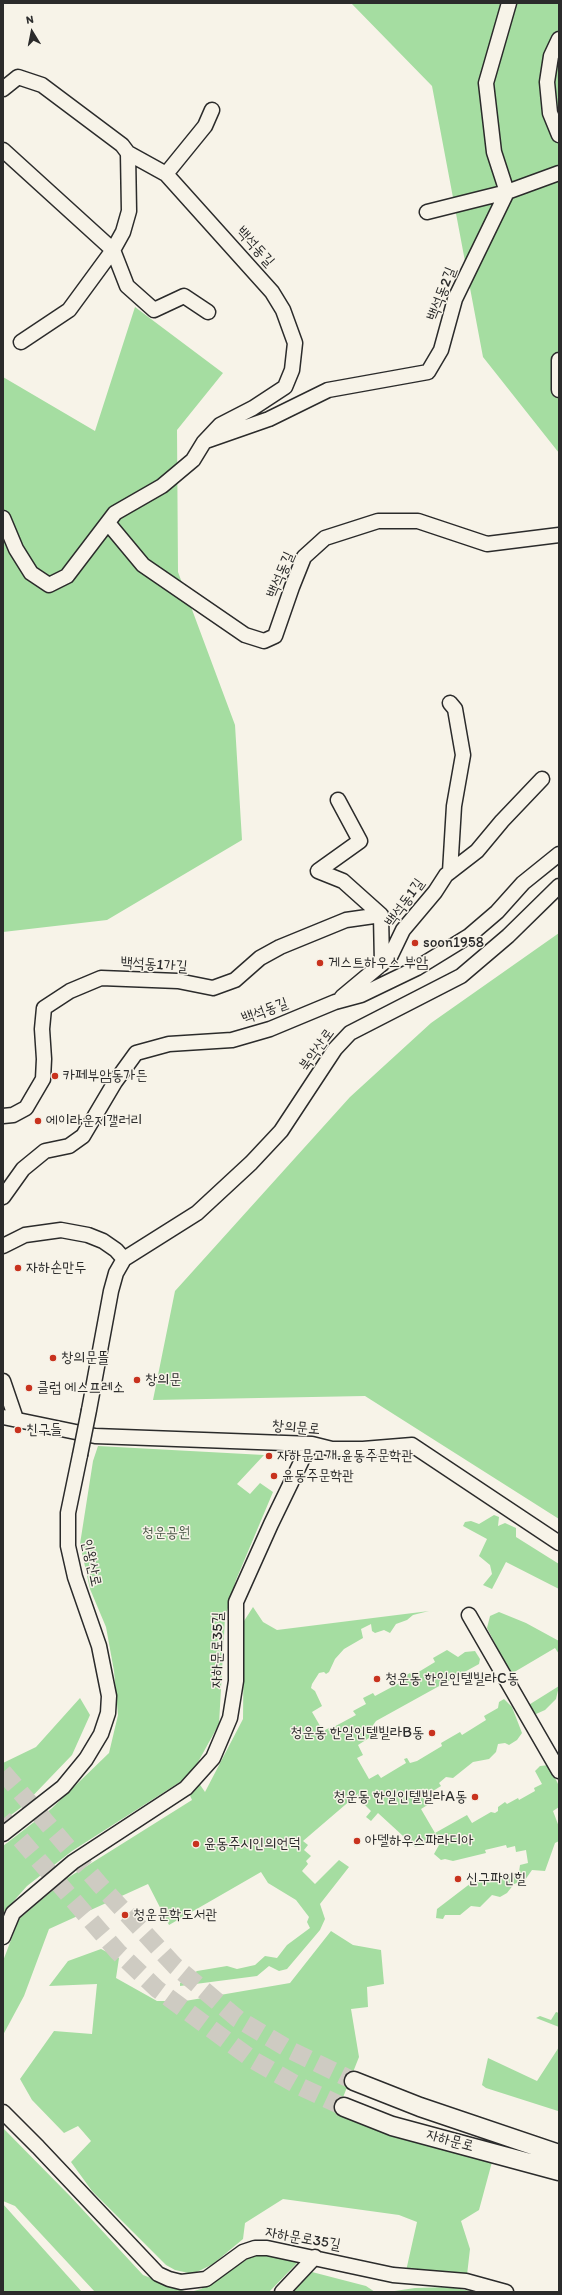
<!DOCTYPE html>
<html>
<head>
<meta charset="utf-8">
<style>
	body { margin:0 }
	#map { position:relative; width:562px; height:2295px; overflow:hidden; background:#f7f3e8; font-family:Itim,sans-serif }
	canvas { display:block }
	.frame { position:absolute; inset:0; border:4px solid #2b2b2b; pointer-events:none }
	.north { position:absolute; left:12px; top:12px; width:40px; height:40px; -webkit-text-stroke:3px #f7f3e8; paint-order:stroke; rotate:350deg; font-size:11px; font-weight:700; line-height:16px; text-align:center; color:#2b2b2b }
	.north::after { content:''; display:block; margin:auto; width:14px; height:18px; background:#2b2b2b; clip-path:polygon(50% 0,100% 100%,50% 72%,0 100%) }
</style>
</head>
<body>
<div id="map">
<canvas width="562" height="2295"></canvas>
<div class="frame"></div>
<div class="north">N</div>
</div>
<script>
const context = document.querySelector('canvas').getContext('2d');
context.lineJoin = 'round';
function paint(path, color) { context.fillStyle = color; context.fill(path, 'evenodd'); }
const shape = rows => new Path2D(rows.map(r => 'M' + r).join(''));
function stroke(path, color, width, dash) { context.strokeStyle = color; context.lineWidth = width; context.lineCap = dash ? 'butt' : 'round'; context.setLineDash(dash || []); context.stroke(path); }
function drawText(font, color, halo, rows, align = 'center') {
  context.font = font + ' Itim,"Poor Story",sans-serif'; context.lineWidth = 3; context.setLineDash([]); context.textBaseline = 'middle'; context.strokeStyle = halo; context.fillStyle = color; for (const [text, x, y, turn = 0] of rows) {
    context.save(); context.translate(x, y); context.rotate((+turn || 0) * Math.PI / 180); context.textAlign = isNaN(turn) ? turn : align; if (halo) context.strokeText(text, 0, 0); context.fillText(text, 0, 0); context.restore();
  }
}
paint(shape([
	[351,3,559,3,559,453,483,357,432,86],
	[135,307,223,373,177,430,178,572,235,725,242,840,107,920,3,932,3,377,95,431],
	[559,933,559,1519,365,1396,153,1400,175,1291,350,1097,431,1023],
	[98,1446,264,1455,237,1484,250,1494,260,1483,273,1492,236,1580,225,1618,219,1724,192,1773,205,1792,243,1719,244,1621,253,1607,263,1622,277,1630,429,1611,413,1615,407,1620,396,1624,390,1633,384,1630,375,1633,372,1631,371,1624,361,1629,363,1638,344,1649,335,1659,329,1672,326,1674,324,1672,319,1673,312,1684,311,1688,315,1691,322,1706,312,1712,323,1731,329,1728,330,1729,356,1715,353,1711,366,1704,363,1698,373,1693,375,1696,405,1680,403,1677,410,1673,412,1676,435,1662,433,1658,447,1650,458,1657,465,1652,475,1651,480,1659,479,1664,376,1721,371,1728,369,1738,358,1745,363,1755,357,1758,369,1779,378,1774,381,1778,406,1763,404,1759,407,1758,410,1763,417,1761,442,1746,441,1743,460,1732,462,1735,486,1720,484,1716,498,1708,499,1702,504,1699,512,1707,522,1733,517,1740,509,1745,505,1743,498,1744,496,1752,489,1759,473,1762,453,1778,446,1777,439,1783,441,1786,425,1796,429,1804,421,1809,435,1833,467,1815,472,1823,491,1812,495,1813,498,1811,498,1807,505,1802,507,1804,518,1798,519,1800,535,1791,534,1788,542,1784,535,1771,540,1766,549,1765,558,1784,559,1807,553,1811,559,1827,559,1841,555,1843,545,1871,532,1870,525,1880,514,1884,507,1893,500,1897,492,1895,480,1907,471,1906,460,1915,445,1915,443,1919,436,1918,437,1909,471,1883,519,1872,520,1865,528,1863,526,1850,516,1852,515,1846,507,1848,506,1845,485,1850,486,1853,453,1861,445,1859,441,1860,434,1854,439,1845,434,1842,415,1847,378,1813,371,1821,366,1817,371,1811,357,1797,359,1793,303,1841,308,1845,304,1850,311,1856,306,1861,308,1864,302,1871,315,1884,339,1860,349,1867,320,1904,325,1919,320,1930,287,1969,279,1971,269,1966,257,1976,180,1986,180,1983,197,1971,227,1966,237,1969,255,1965,265,1956,277,1958,287,1945,310,1928,307,1922,309,1917,296,1900,268,1883,261,1872,169,1925,148,1884,49,1929,24,1996,3,2035,3,1961,19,1919,66,1879,192,1800,183,1780,72,1851,27,1886,3,1913,3,1846,51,1809,109,1753,118,1715,114,1671,106,1627,90,1589,80,1544,93,1461],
	[494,1515,499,1517,498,1526,505,1523,516,1528,516,1537,559,1564,559,1589,506,1562,492,1589,483,1585,492,1574,490,1565,479,1556,487,1539,463,1526,465,1522,471,1521,479,1524],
	[499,1612,526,1623,559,1641,559,1654,555,1648,511,1674,487,1628,490,1616],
	[559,1686,556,1699,545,1710,536,1714,527,1706],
	[80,1698,90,1715,72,1755,23,1806,3,1821,3,1763,36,1747],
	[331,1931,353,1945,381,1950,384,1984,367,1987,368,2007,351,2009,359,2057,336,2115,492,2162,479,2210,461,2221,470,2249,467,2275,406,2271,417,2222,399,2215,283,2199,245,2223,243,2239,213,2264,193,2274,175,2270,166,2265,92,2191,71,2162,91,2141,78,2126,64,2133,32,2100,20,2079,54,2031,92,2034,97,1984,49,1986,68,1961,101,1949,119,1958,116,1978,157,2001,185,2001,290,1983],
	[556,2012,559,2013,559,2027,536,2018,540,2016,551,2020],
	[559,2047,558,2111,486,2088,482,2085,488,2058,537,2081],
	[3,2128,70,2196,143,2275,187,2292,95,2292,15,2206,3,2201],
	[3,2204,82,2292,3,2292],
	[257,2253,298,2262,269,2292,190,2292,201,2289],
	[312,2272,366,2286,375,2292,293,2292],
	[450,2287,476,2292,388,2292,415,2288]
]), '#a5dda1');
stroke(shape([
	[3,1772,100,1885,175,1966,238,2019,292,2051,354,2081],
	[3,1819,118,1952,157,1989,253,2060,297,2085,344,2107]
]), '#cecbc2', 18, [18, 9]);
const minor = shape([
	[559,39,551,56,547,82,550,113,559,135],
	[3,89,18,77,42,85,122,145,128,153,166,174,272,292,283,310,295,343,292,370,285,387,253,408,220,425,204,442,193,460,162,486,115,513,67,576,49,585,31,573,16,549,3,518],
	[3,150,113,250,127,286,154,310,184,296,208,312],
	[166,174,205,126,212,110],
	[427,212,507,192,559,173],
	[21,342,69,310,113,250,123,232,129,211,128,153],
	[559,360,559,390],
	[206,441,269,419,328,390,428,372,441,350,455,299,507,192,494,152,486,83,509,3],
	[108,523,143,565,245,635,264,641,275,636,292,587,304,557,325,538,378,521,418,521,487,544,559,535],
	[338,800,360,841,318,871,343,881,381,915,382,964],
	[450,872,454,806,463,755,455,709,450,703],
	[342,997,390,957,403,930,435,892,446,875,477,851,502,821,542,779],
	[3,1116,13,1115,26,1108,43,1079,44,1059,42,1029,44,1008,70,991,101,978,178,981,213,988,235,980,260,958,280,947,346,920,381,915],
	[3,1197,23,1169,45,1151,69,1146,83,1136,115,1082,136,1053,169,1044,232,1040,270,1029,335,1002,361,995,417,968,469,936,497,912,523,883,559,854],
	[3,1246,25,1235,61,1230,88,1235,103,1241,116,1250,124,1259],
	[3,1381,16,1419],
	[89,1410,111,1291,116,1273,124,1259,197,1213,251,1163,281,1131,335,1049,350,1033,461,976,508,936,559,886],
	[3,1417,95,1436,312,1444,332,1449,363,1449,412,1445,559,1543],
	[469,1615,559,1771],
	[3,1834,63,1787,86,1759,101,1734,108,1713,109,1696,99,1646,75,1577,68,1546,68,1513,80,1455],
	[3,1937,13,1913,20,1907,73,1862,186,1788,213,1758,230,1718,236,1681,236,1602,271,1524,303,1458,312,1444],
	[3,2112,38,2147,158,2274,169,2279,181,2282,206,2279,243,2252,255,2248,267,2248,393,2275,466,2281,506,2292],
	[282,2292,315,2257]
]);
const major = shape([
	[354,2081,420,2107,559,2154],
	[344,2107,392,2126,559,2171]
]);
stroke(minor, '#2b2b2b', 17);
stroke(major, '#2b2b2b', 21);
stroke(minor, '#f7f3e8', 14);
stroke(major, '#f7f3e8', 18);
const minorBridge = shape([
	[80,1455,89,1410]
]);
stroke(minorBridge, '#2b2b2b', 17, []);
stroke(minorBridge, '#f7f3e8', 14);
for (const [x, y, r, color] of [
	[415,943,4,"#c8321e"],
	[320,963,4,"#c8321e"],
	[55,1076,4,"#c8321e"],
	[38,1121,4,"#c8321e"],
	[18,1268,4,"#c8321e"],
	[53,1358,4,"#c8321e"],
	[137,1380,4,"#c8321e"],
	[29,1388,4,"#c8321e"],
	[18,1430,4,"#c8321e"],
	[269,1456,4,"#c8321e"],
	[274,1476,4,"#c8321e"],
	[377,1679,4,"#c8321e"],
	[432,1733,4,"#c8321e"],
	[475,1797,4,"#c8321e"],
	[357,1841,4,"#c8321e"],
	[196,1844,4,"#c8321e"],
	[458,1879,4,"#c8321e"],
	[125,1915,4,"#c8321e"]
]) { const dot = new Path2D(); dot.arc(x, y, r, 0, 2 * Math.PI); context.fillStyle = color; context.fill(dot); stroke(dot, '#f7f3e8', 1.5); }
drawText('15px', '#2b2b2b', '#f7f3e8', [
	["백석동길",255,247,48],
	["백석동2길",442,294,-69],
	["백석동길",281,575,-67],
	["백석동1길",405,903,-54],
	["백석동1가길",154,965,4],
	["백석동길",265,1011,-20],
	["북악산로",317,1050,-54],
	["창의문로",296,1428,5],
	["인왕산로",91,1563,78],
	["자하문로35길",218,1650,-89],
	["자하문로",450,2141,15],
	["자하문로35길",303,2239,10]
]);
drawText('15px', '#2b2b2b', '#f7f3e8', [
	["soon1958",423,943],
	["게스트하우스 부암",328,963],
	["카페부암동가든",63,1076],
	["에이라운지갤러리",46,1121],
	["자하손만두",26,1268],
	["창의문뜰",61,1358],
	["창의문",145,1380],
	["클럽 에스프레소",37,1388],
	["친구들",26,1430],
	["자하문고개.윤동주문학관",277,1456],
	["윤동주문학관",282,1476],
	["청운동 한일인텔빌라C동",385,1679],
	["청운동 한일인텔빌라B동",424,1733,"right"],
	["청운동 한일인텔빌라A동",467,1797,"right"],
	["아델하우스파라디아",365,1841],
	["윤동주시인의언덕",204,1844],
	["신구파인힐",466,1879],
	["청운문학도서관",133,1915]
], 'left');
drawText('15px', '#4a5848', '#f7f3e8', [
	["청운공원",166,1533]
]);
</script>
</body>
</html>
